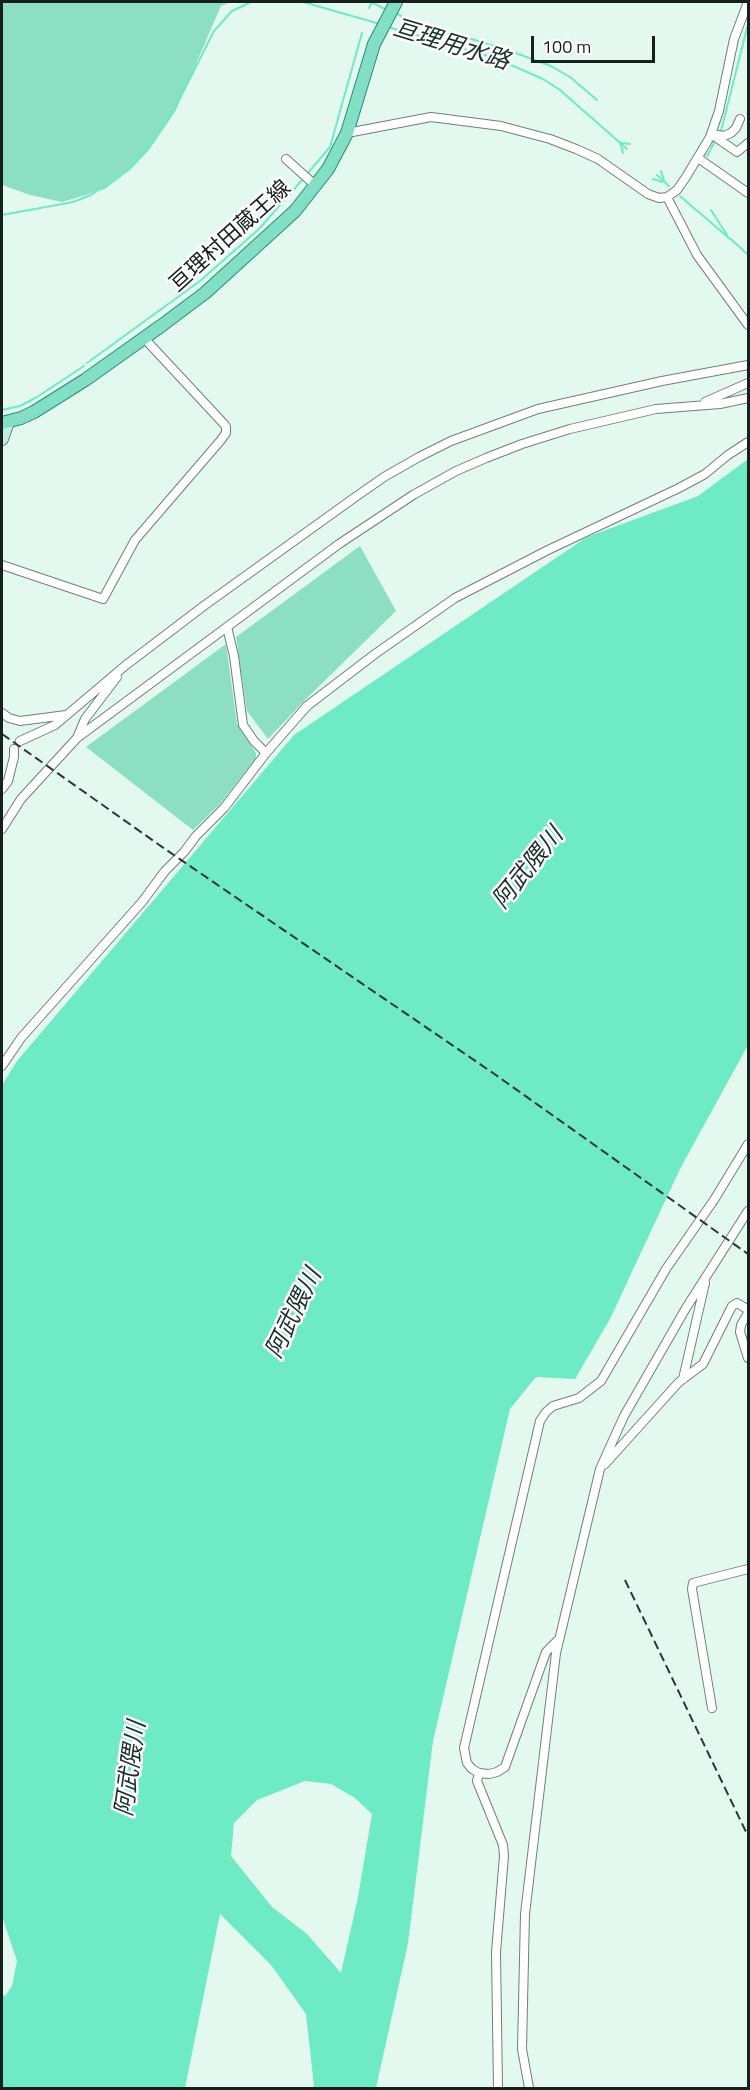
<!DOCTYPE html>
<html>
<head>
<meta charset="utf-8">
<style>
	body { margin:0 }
	#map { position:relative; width:750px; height:2090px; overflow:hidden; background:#e3f9f0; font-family:"Titillium Web",sans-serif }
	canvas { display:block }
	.frame { position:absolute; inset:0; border:3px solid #18201d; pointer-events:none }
	.scale { position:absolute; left:531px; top:36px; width:124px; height:27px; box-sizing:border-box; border:3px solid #18201d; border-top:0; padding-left:8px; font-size:18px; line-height:21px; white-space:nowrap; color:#18201d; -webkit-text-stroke:4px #fff; paint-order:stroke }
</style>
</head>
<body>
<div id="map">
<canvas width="750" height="2090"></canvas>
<div class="frame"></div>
<div class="scale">100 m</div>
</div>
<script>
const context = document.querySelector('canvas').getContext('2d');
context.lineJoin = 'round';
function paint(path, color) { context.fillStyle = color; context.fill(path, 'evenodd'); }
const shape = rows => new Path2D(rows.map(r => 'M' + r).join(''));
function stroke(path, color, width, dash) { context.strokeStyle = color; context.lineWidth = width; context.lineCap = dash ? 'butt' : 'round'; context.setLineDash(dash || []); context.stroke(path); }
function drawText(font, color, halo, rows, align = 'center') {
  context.font = font + ' "Titillium Web","Noto Sans JP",sans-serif'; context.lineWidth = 5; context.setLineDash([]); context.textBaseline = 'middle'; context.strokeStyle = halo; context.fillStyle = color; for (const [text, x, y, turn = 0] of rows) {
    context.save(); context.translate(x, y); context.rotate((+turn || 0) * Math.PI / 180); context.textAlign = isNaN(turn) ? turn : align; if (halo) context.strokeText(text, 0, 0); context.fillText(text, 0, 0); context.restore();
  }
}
paint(shape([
	[2,2,230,2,221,6,175,112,149,150,130,170,105,189,62,202,30,195,2,185],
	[360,546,396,611,307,698,268,739,247,711,236,637],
	[226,644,237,724,256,753,256,758,219,805,193,830,86,747]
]), '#8cdfc3');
paint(shape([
	[748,459,748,1045,680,1169,610,1319,575,1379,536,1377,510,1409,433,1741,408,1943,376,2088,313,2088,314,2086,306,2014,271,1965,220,1914,185,2088,2,2088,2,1993,5,1996,12,1986,17,1961,2,1916,2,1085,17,1061,294,735,587,537,698,496],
	[305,1781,331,1784,355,1798,372,1814,358,1897,341,1973,307,1934,272,1907,231,1856,234,1823,257,1800]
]), '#6eebc4');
stroke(shape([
	[303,2,380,24],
	[371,2,387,10],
	[369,8,372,2],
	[395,13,414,22,505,49,551,66,570,77,597,100],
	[388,27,495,58,543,79,560,90,627,149],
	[721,131,748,24],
	[620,142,623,153],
	[622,143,630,144],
	[707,156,715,141],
	[661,171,664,180],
	[307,174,330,147,362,33],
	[657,175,669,186],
	[653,179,662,182],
	[680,196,730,239],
	[711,210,727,235],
	[2,215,73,202,91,195,130,168,148,148,175,108,214,31,232,11,251,2],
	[731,239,748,255],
	[87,363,200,281,259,229,303,179],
	[2,410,20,406,37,397,84,366]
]), '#6eebc4', 2);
const street = shape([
	[347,133,431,117,501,126,550,139,576,149,598,159,648,194,659,198,667,197,677,190,686,177,710,137,719,111,734,39,748,2],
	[711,134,737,152,748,143],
	[712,134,724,136,731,133,736,128,740,119],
	[698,158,748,193],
	[286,159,316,186],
	[667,197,697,255,748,325],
	[705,402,748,383],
	[2,565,103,599,135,540,221,440,226,433,226,427,224,424,144,338],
	[227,627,234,656,243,725,254,741,266,753],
	[2,713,9,718,20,721,66,715],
	[77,738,85,719,117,677],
	[20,741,55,725,126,665,205,605,354,498,384,477,419,457,451,441,538,409,662,381,748,365],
	[2,789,8,781,14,757,14,749],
	[2,829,21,799,77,738,339,544,413,495,456,471,486,458,522,444,570,429,656,409,720,404,748,398],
	[2,1066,21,1038,142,902,165,871,184,852,196,836,224,808,266,753,307,706,375,654,455,598,548,550,679,488,705,474,728,455,748,442],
	[683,1379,705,1283],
	[605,1464,679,1382,703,1364,732,1306,737,1303,747,1309,748,1313,741,1325,740,1332,748,1358],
	[558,1640,546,1652,505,1767,497,1772,489,1774,479,1773,472,1769,467,1763,464,1748,540,1421,546,1412,553,1406,579,1398,601,1381,666,1269,714,1200,748,1144],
	[712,1708,692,1589,693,1583,748,1569],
	[479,1773,477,1781,503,1845,504,1856,496,1952,498,2088],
	[529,2088,522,2049,525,1914,556,1653,600,1469,624,1416,686,1308,748,1211]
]);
const secondary = shape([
	[2,439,8,422]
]);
const primary = shape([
	[2,423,21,418,34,412,85,380,161,326,205,293,295,211,328,169,347,133,374,44,396,2]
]);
stroke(street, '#6d817a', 10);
stroke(secondary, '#6d817a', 14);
stroke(primary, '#268e72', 14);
stroke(street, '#fff', 8);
stroke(secondary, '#c0efe2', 12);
stroke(primary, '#82dfc6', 12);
stroke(shape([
	[2,734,165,849,493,1073,748,1254],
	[625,1580,748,1836]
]), '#2d3733', 2, [9, 4.5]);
drawText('22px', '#18201d', '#fff', [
	["亘理村田蔵王線",231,237,-42]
]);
drawText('italic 24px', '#1a3028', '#fff', [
	["亘理用水路",451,46,17],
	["阿武隈川",529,869,-51],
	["阿武隈川",295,1314,-64],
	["阿武隈川",132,1769,-82]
]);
</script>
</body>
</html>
